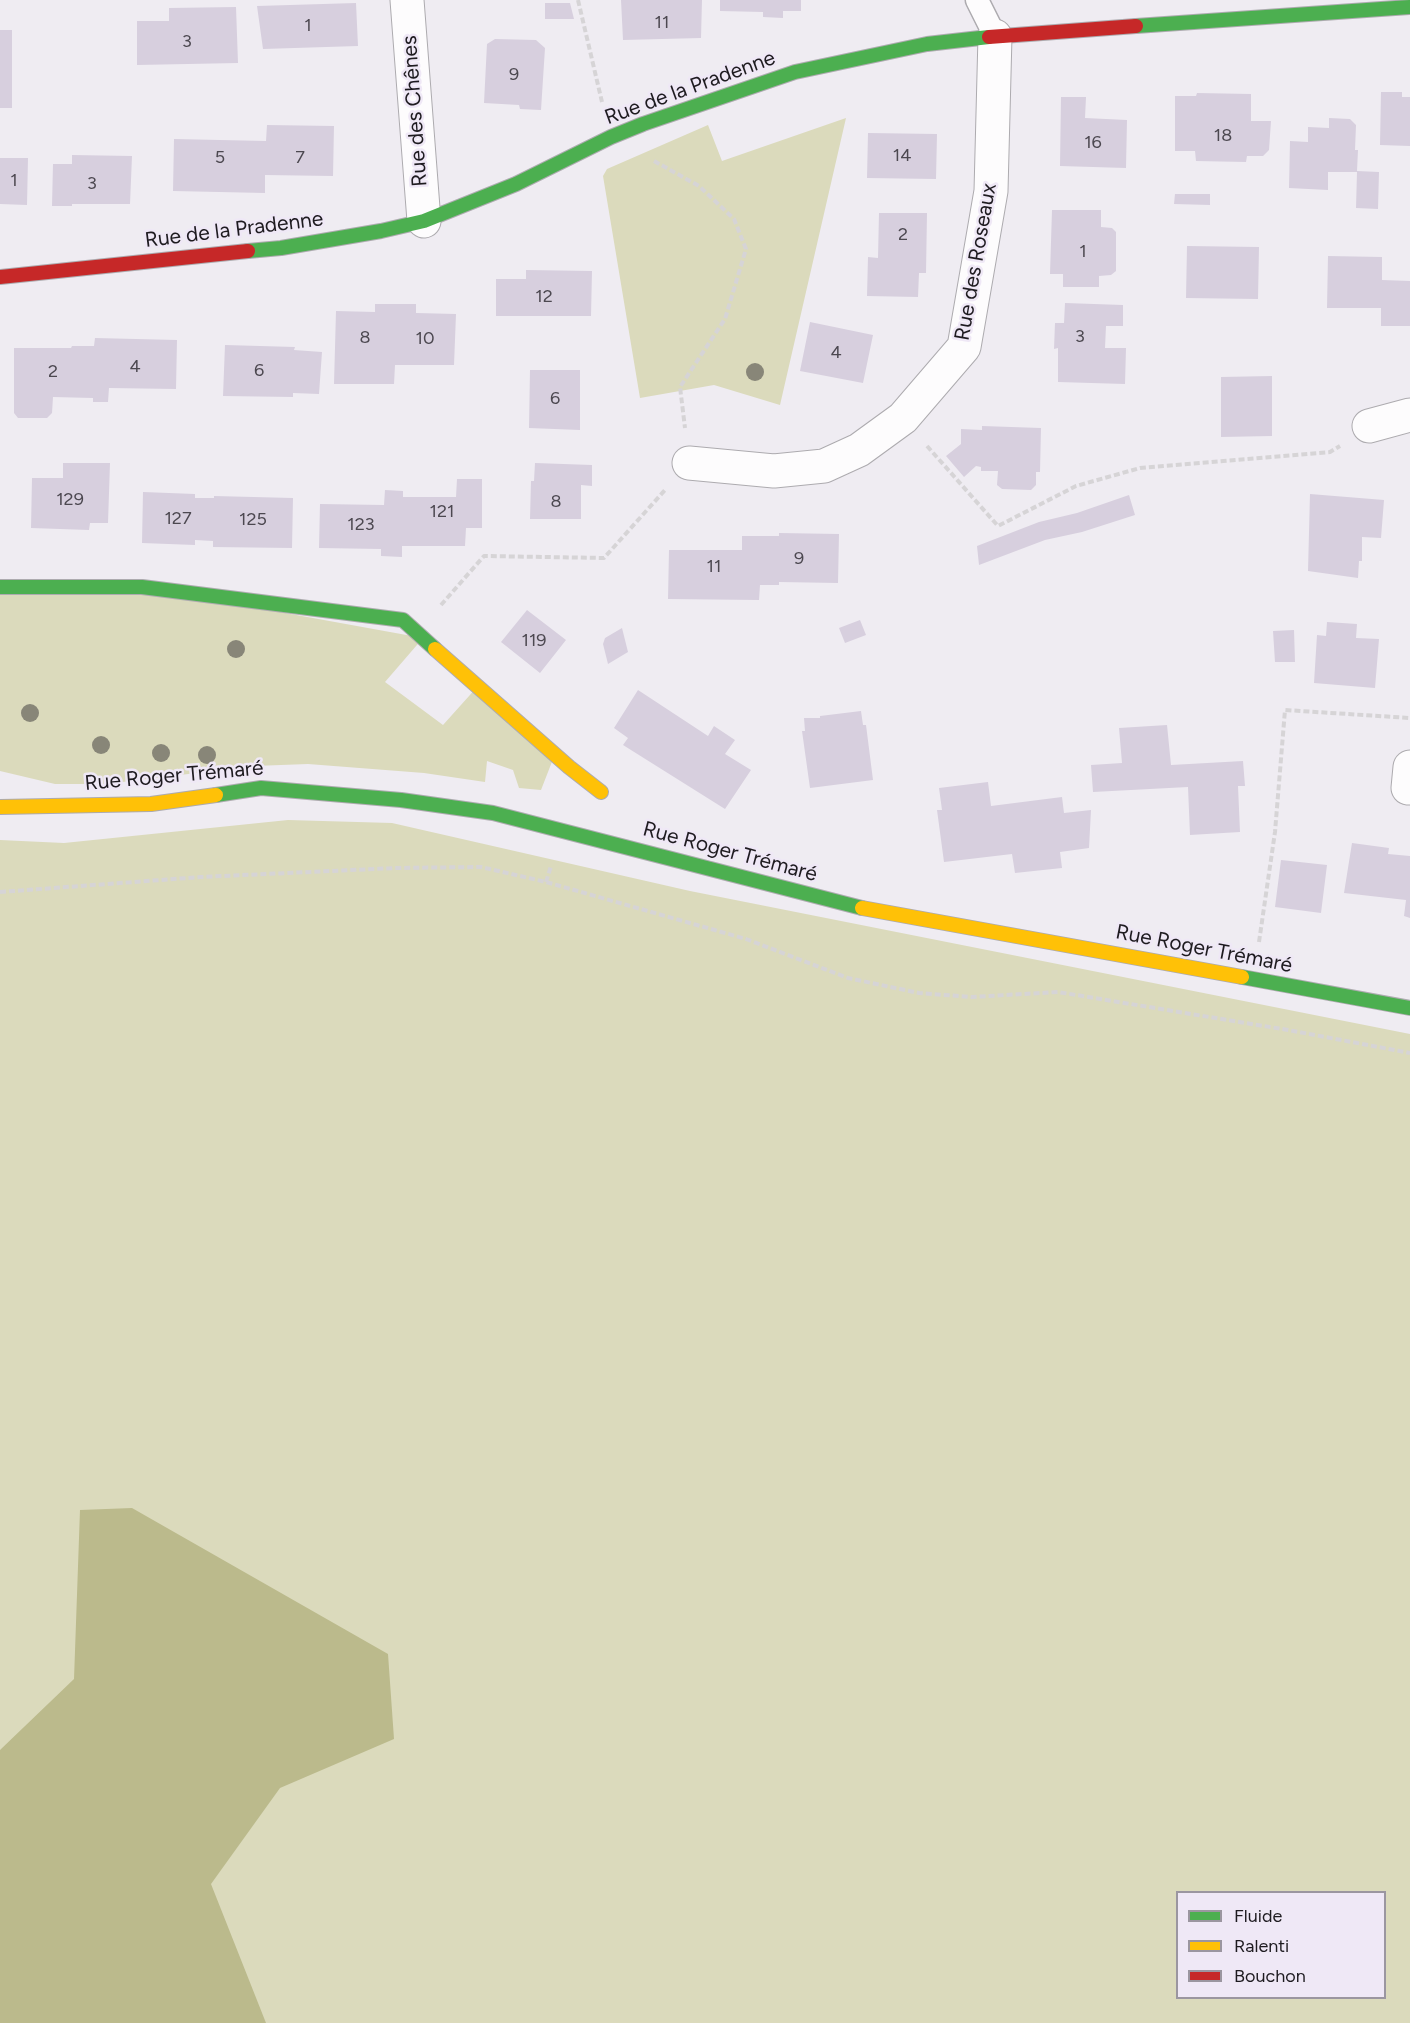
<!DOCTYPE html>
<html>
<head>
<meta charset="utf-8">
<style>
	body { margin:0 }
	#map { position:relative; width:1410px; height:2023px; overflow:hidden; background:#efecf2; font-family:Figtree,sans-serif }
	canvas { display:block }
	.legend { position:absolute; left:1176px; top:1891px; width:210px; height:108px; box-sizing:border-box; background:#efe8f6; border:2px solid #9b96a0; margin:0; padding:8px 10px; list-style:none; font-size:18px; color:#1e1b20 }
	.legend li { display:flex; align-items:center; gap:12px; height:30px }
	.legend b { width:30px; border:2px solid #9b96a0 }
</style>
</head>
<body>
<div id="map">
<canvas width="1410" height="2023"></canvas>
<ul class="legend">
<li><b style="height:8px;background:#4caf50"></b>Fluide</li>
<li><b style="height:8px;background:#ffc107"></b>Ralenti</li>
<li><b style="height:8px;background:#c62828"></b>Bouchon</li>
</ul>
</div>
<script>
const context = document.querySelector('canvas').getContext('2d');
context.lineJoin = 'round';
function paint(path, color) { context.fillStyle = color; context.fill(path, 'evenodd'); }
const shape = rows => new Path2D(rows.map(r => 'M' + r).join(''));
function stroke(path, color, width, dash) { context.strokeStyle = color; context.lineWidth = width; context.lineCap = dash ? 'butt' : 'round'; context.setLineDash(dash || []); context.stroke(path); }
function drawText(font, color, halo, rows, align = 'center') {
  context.font = font + ' Figtree,sans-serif'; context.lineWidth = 5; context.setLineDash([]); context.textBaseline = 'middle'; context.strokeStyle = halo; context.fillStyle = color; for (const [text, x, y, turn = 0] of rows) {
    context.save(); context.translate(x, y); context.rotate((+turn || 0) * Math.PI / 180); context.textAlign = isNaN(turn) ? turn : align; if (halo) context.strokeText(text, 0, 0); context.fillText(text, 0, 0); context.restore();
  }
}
paint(shape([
	[846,118,780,405,714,385,640,398,603,176,607,169,708,125,722,161],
	[0,587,142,587,423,638,385,682,443,725,478,686,555,754,541,790,519,788,513,770,487,761,485,782,424,773,308,764,254,766,106,784,55,784,0,771],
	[288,820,392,823,690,891,1410,1034,1410,2023,0,2023,0,840,64,843],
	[1178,1892,1384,1892,1384,1998,1178,1998]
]), '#dbdabc');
paint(shape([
	[132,1508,388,1654,394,1739,280,1788,211,1884,266,2023,0,2023,0,1750,74,1679,80,1510]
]), '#bbba8c');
paint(shape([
	[621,0,702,0,701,38,623,40],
	[720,0,801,0,801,11,783,11,783,18,763,17,763,12,720,11],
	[356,3,358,46,263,49,257,6],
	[545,3,570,3,574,19,545,19],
	[236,7,238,63,137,65,137,21,169,21,169,8],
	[0,30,12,30,12,108,0,108],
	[495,39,536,40,545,48,541,110,520,109,519,105,484,103,487,44],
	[1381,92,1402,92,1402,97,1410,97,1410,146,1380,145],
	[1197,93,1251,94,1251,121,1271,121,1269,150,1263,156,1247,156,1246,162,1196,161,1195,151,1175,151,1175,96,1196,96],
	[1061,97,1086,97,1085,118,1127,120,1126,168,1060,166],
	[1329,118,1350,119,1356,125,1355,150,1358,150,1357,171,1379,172,1378,209,1356,208,1357,172,1328,172,1328,190,1289,188,1290,141,1308,142,1308,127,1329,128],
	[267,125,334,126,333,176,265,175,265,193,173,191,174,139,266,141],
	[868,133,937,134,936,179,867,178],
	[72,155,132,156,130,204,72,204,72,206,52,206,53,164,72,164],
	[0,158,28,158,27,205,0,204],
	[1175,194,1210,194,1210,205,1174,204],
	[1052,210,1101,210,1101,227,1112,228,1116,232,1116,271,1111,275,1099,276,1099,287,1063,287,1063,274,1050,274],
	[879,213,927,213,926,273,919,273,918,297,867,296,868,257,878,258],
	[1187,246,1259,247,1258,299,1186,298],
	[1328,256,1382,257,1382,280,1410,281,1410,326,1381,326,1381,308,1327,308],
	[526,270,592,271,591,316,496,316,496,279,526,279],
	[1065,303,1123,305,1123,326,1106,326,1105,348,1126,348,1125,384,1058,382,1058,348,1054,349,1055,323,1064,323],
	[375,304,416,304,416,313,456,314,454,365,395,365,394,384,334,384,336,311,375,312],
	[810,322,873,335,863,383,800,371],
	[95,338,177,340,176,389,109,388,108,402,93,402,93,398,53,397,52,413,47,418,18,418,14,413,14,348,71,348,72,346,94,346],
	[225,345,295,347,294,350,322,352,319,394,293,393,293,397,223,396],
	[530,370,580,370,580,430,529,428],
	[1272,376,1272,436,1221,437,1221,377],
	[982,426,1041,428,1040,472,1036,472,1036,485,1031,490,1002,489,997,485,998,471,981,471,981,467,976,466,964,477,946,456,961,444,961,429,982,430],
	[63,463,110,463,108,523,90,523,89,530,31,528,32,478,63,478],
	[535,463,592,465,592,486,581,485,581,519,530,519,531,481,534,481],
	[457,479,482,479,482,528,466,528,465,546,402,546,402,557,381,556,381,549,319,548,320,504,384,505,385,490,403,491,403,497,456,497],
	[143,492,195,494,195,498,214,498,214,496,293,498,292,548,213,547,213,541,195,540,195,545,142,543],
	[1310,494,1384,500,1381,538,1362,537,1362,561,1359,561,1358,578,1308,571],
	[1129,495,1135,515,1082,532,1045,540,979,565,977,546,1039,522,1077,513],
	[779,533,839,534,838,583,779,582,779,585,760,585,759,600,668,599,669,550,742,550,742,536,779,536],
	[527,610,566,640,540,673,501,642],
	[860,620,866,635,845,643,839,628],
	[1327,622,1357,624,1356,638,1379,639,1375,688,1314,683,1317,635,1326,636],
	[622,628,628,652,608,664,603,644,605,638],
	[1294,630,1295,662,1275,662,1273,631],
	[638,690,708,736,714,726,735,740,725,754,751,770,725,809,623,745,628,738,614,728],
	[861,711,863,725,866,725,873,780,810,788,802,731,805,731,804,718,820,718,820,716],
	[1167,725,1171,765,1243,761,1245,786,1238,786,1240,832,1190,835,1188,787,1093,792,1091,765,1122,763,1119,728],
	[988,782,991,806,1062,797,1064,813,1091,810,1089,848,1060,852,1062,868,1015,873,1012,854,944,862,937,810,942,810,939,788],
	[1352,843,1389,848,1388,854,1410,856,1410,918,1404,916,1406,900,1344,893],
	[1281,860,1327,865,1321,913,1275,907]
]), '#d7cfde');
const lane = shape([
	[977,0,995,36]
]);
const street = shape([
	[407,0,424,221],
	[1369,426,1410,415],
	[689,463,774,471,824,466,859,450,903,418,964,347,991,191,995,36],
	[1408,788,1410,767]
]);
const fast = shape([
	[1136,26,1410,7],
	[248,251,281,248,381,231,424,221,516,184,611,137,643,124,795,72,927,44,989,37],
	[0,587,142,587,403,620,435,649],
	[216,795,261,788,401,800,493,813,862,908],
	[1242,977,1410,1008]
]);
const slow = shape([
	[435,649,569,767,601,792],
	[0,807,151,804,216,795],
	[862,908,1242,977]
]);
const jam = shape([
	[989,37,1136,26],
	[0,277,248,251]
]);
stroke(lane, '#adabaf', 25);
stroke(street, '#adabaf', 35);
stroke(fast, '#adabaf', 16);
stroke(slow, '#adabaf', 16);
stroke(jam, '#adabaf', 16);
stroke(shape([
	[578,0,602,102],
	[654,161,699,186,734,219,746,249,725,319,680,387,685,428],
	[927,446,998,526,1076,486,1140,468,1330,452,1340,446],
	[441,605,484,556,604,558,665,490],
	[546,882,551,866],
	[0,892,201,877,395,868,481,867,546,882,746,939,848,978,919,993,971,997,1058,992,1288,1030,1410,1053],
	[1259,942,1275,832,1285,710,1410,718]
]), '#d6d4d6', 4, [6, 3]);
stroke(lane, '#fdfcfd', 22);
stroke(street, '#fdfcfd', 33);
stroke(fast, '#4caf50', 14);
stroke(slow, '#ffc107', 14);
stroke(jam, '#c62828', 14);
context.fillStyle = '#888678';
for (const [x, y] of [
	[755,372],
	[236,649],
	[30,713],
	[101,745],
	[161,753],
	[207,755]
]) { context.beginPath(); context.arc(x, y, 9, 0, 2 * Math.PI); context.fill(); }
drawText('18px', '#4c4850', null, [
	["11",662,23],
	["1",308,26],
	["3",187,42],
	["9",514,75],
	["18",1223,136],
	["16",1093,143],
	["14",902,156],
	["5",220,158],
	["7",300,158],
	["1",14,181],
	["3",92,184],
	["2",903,235],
	["1",1083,252],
	["12",544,297],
	["3",1080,337],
	["8",365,338],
	["10",425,339],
	["4",836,353],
	["4",135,367],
	["6",259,371],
	["2",53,372],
	["6",555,399],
	["129",70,500],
	["8",556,502],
	["121",442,512],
	["127",178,519],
	["125",253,520],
	["123",361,525],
	["9",799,559],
	["11",714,567],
	["119",534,641]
]);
drawText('21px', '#1e1b20', '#efe8f6', [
	["Rue de la Pradenne",690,88,-20],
	["Rue des Chênes",415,111,-94],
	["Rue de la Pradenne",234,230,-7],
	["Rue des Roseaux",976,262,-80],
	["Rue Roger Trémaré",174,776,-5],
	["Rue Roger Trémaré",730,852,15],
	["Rue Roger Trémaré",1204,949,11]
]);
</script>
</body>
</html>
